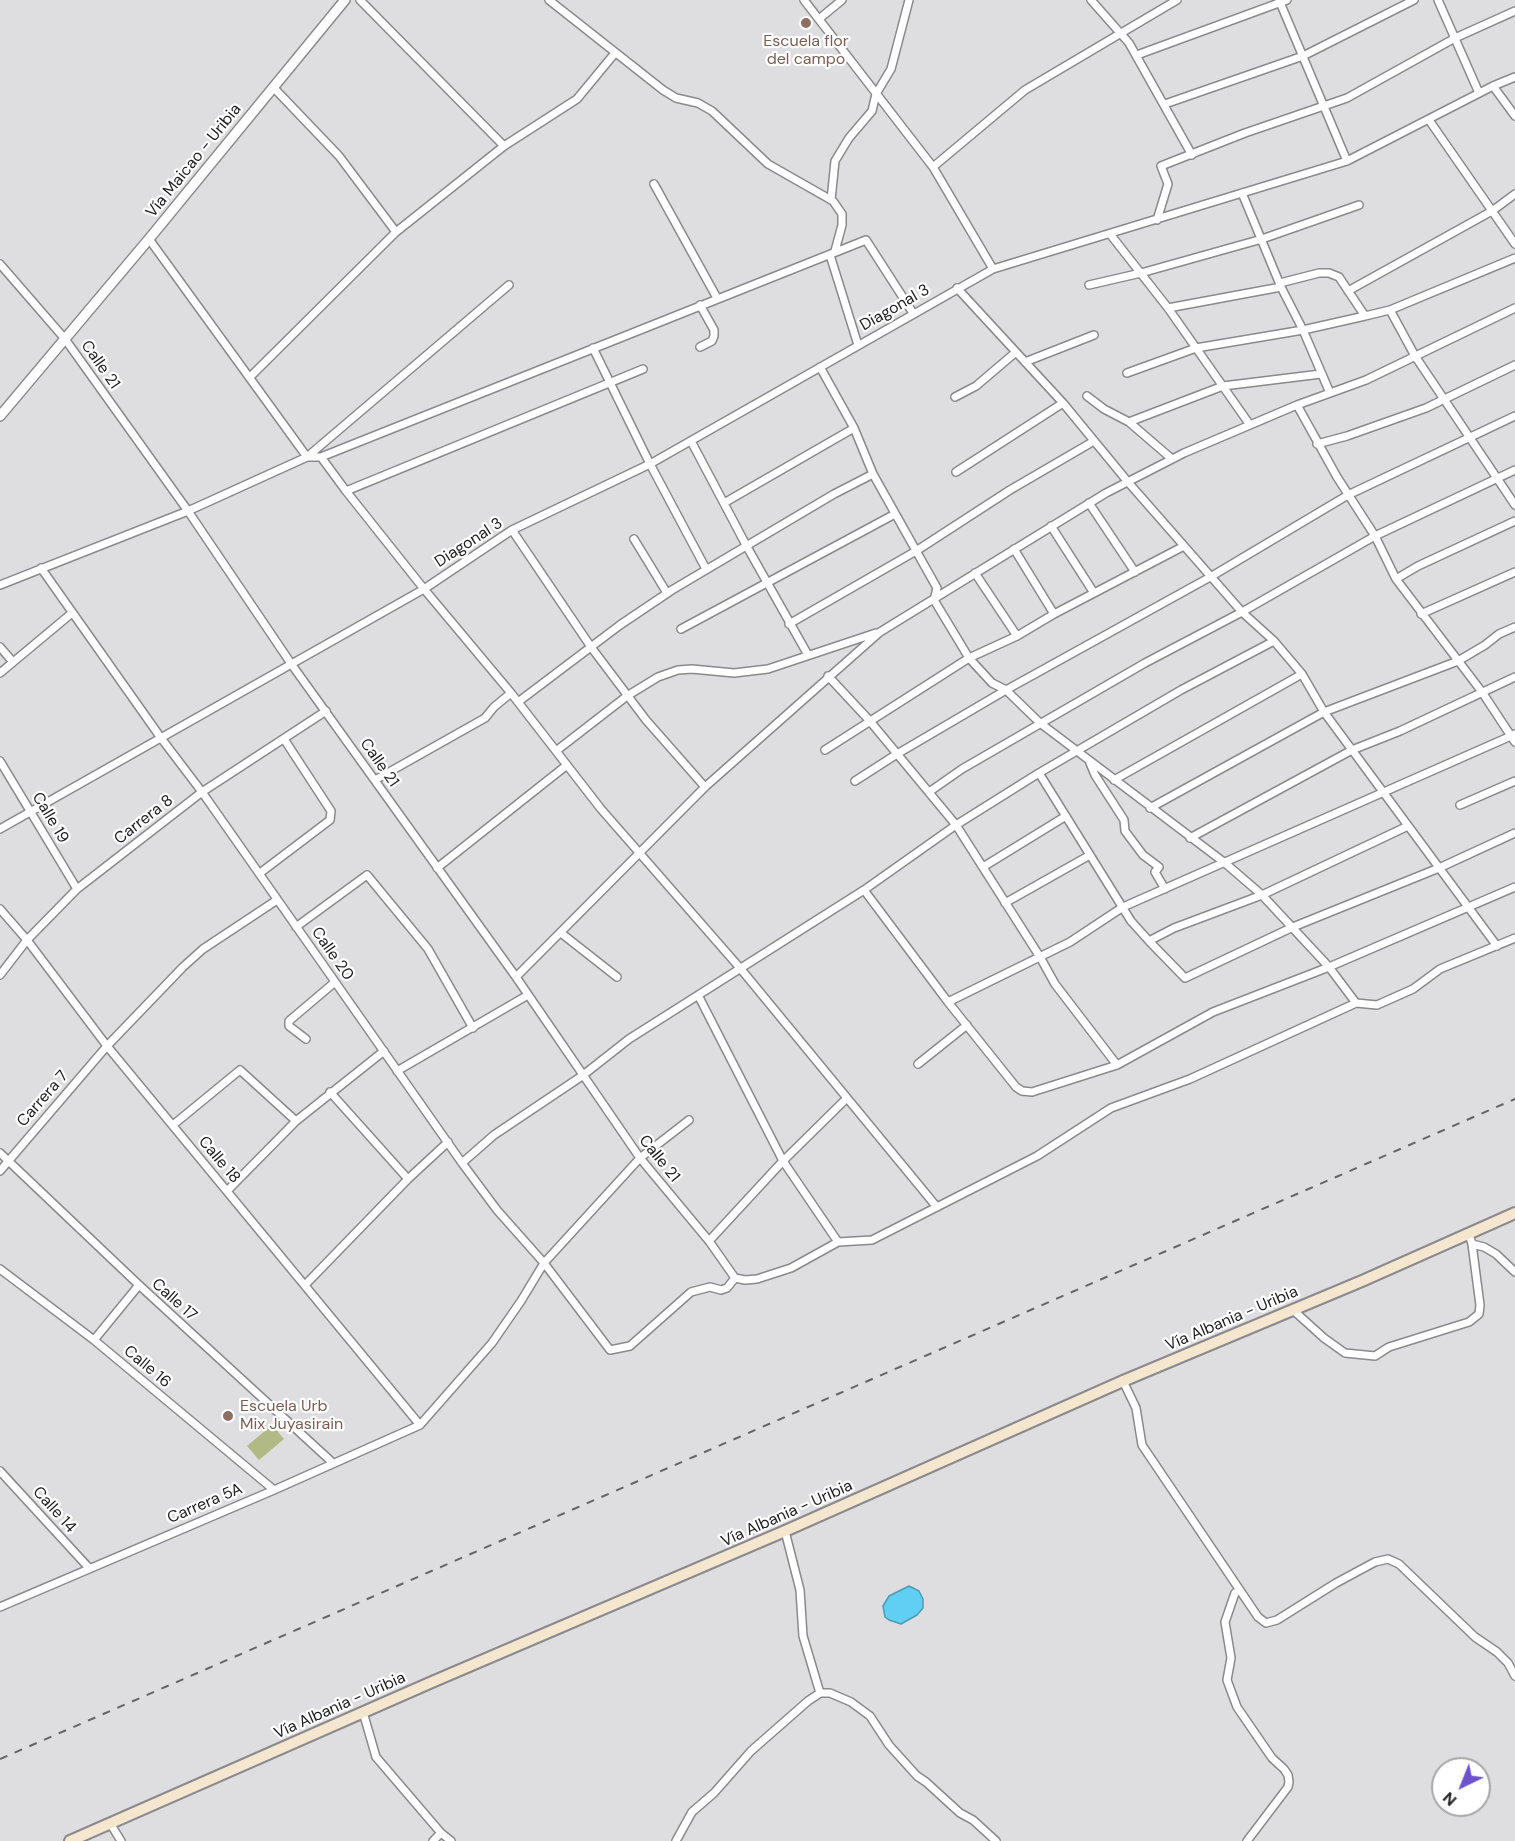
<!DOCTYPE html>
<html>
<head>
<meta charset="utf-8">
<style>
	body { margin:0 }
	#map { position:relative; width:1515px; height:1841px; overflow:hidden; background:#dedee0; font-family:"DM Sans",sans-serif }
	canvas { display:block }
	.north { position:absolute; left:1431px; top:1757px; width:60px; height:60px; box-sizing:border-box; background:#fff; border:2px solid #a7a7a7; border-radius:50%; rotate:223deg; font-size:16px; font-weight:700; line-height:24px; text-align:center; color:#222223 }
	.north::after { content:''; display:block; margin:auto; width:21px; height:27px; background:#6c53cc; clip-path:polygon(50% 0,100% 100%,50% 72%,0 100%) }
</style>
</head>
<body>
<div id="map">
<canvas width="1515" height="1841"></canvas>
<div class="north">N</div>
</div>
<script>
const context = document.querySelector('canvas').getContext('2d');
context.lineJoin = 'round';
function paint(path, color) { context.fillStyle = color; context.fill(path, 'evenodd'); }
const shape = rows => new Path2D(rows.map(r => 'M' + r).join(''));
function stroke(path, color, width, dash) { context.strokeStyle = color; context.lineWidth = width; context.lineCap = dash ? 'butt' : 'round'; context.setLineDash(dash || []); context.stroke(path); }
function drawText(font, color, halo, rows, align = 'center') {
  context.font = font + ' "DM Sans",sans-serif'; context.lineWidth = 4.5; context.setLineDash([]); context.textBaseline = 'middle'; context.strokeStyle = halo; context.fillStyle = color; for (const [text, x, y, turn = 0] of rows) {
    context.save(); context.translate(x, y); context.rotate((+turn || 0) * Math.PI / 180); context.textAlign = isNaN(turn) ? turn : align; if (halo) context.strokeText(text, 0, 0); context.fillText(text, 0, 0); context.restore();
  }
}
paint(shape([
	[272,1425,284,1439,259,1460,247,1446]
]), '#b1b985');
const water = shape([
	[909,1586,919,1591,923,1599,923,1608,917,1615,901,1624,889,1620,885,1617,883,1606,889,1596,909,1586]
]);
paint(water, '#60cff3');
stroke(water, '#4d9bb5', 1.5);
const minor = shape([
	[360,0,504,146],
	[549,0,663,90,676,98,698,103,712,111,768,164,833,201,842,214,842,225,835,251],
	[804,0,933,167,993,269],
	[1091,0,1129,43,1192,155],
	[1279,0,1347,161],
	[1438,0,1479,93],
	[819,19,842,0],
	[1137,55,1287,0],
	[1493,86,1515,116],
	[273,87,339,156,396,232],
	[1165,104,1303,56,1414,0],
	[1429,120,1515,244],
	[933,167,1025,90,1177,0],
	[654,184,717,298],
	[1242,193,1281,287,1303,330,1330,393],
	[831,200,835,161,849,138,872,111,876,94,891,69,909,0],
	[1157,220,1168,184,1161,166,1245,133,1347,98,1455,38,1515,11],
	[1110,234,1168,308,1250,425],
	[149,239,307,457,321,457,346,491,424,589,511,693,601,809,740,968,936,1206],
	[830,255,858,345],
	[0,264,65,339,188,511,292,665,516,977,640,1158,709,1241,735,1278],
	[1280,283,1319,273,1329,273,1339,277,1365,316,1390,310,1415,356,1515,505],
	[1089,285,1141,273,1262,239,1359,205],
	[957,288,1063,403,1128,482,1242,612,1274,641,1302,674,1324,712,1497,946],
	[1348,291,1492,211,1515,194],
	[700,305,714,330,714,336,712,341,700,347],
	[1168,308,1281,287],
	[1390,310,1515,258],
	[593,348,650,464,706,569],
	[1025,362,1094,335],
	[820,367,854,428,873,474,937,588,934,600,969,658,992,683,1006,690,1040,723,1225,863,1262,895,1329,967,1356,1003],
	[1127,373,1196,348,1303,330,1365,316],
	[250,377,396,232,504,146,577,99,615,53],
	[1087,396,1104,409,1129,422,1172,459],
	[955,397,976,386,1016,352],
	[1297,405,1337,477,1375,536,1396,579,1482,692,1511,736,1515,734],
	[1129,422,1223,386,1321,374],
	[691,441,746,545,808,655],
	[1317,444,1347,436,1426,408,1515,365],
	[321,457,866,240,913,313],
	[956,472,1063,403],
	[346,491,643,369],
	[724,503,854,428],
	[1089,503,1135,572],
	[1051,526,1094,593],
	[512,530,591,647,646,720,705,787],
	[634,539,667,593],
	[1014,549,1054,614],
	[41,568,161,738,202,792,462,1163,497,1210,544,1263,610,1350,630,1346,691,1292,710,1287,721,1290,727,1288,735,1278],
	[975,573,1017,636],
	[1396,579,1418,566,1515,521],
	[0,585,188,511,307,457,509,285],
	[1421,614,1515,572],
	[789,624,916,551,1010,490,1094,441],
	[681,629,895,514],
	[0,647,13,662],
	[0,673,72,613],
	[828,676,869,720,956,825,1040,957,1055,984,1117,1065],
	[518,702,620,625,672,590,834,494,873,474],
	[825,750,969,658,1017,636,1054,614,1184,546],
	[556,751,627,696,658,677,678,670,692,669,734,673,768,669,876,633],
	[0,761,77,889],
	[1090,763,1095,775,1124,820,1125,831,1143,855,1159,867,1155,872,1165,889],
	[1039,773,1131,921,1149,941,1174,928,1262,895,1408,826],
	[375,780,485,718,494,707,511,693],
	[1114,780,1302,674],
	[855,781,897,754,1006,690,1212,576,1348,495,1515,416],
	[929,792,962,769,1145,663,1242,612,1375,536,1515,470],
	[1460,805,1515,781],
	[1150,808,1324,712,1458,661,1485,645,1499,634,1515,627],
	[0,829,424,589,512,530,650,464,993,269,1347,161,1493,86,1515,77],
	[1190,838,1352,750,1400,731,1515,677],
	[983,867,1066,816],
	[437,868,567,765],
	[260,873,330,820,331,811,284,739],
	[864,890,948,1002,1070,942,1123,907,1511,736,1515,742],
	[1005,903,1090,855],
	[0,909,27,940,107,1046,420,1425],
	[296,927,367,875,428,949,473,1028],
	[561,933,617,977],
	[1149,941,1185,978,1293,927,1439,868,1515,833],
	[0,975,27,940,77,889,202,792,326,711],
	[516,977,705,787,880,632,1106,493,1184,453,1297,405,1366,380,1515,308],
	[698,995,783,1161,838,1242],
	[948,1002,1016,1087,1022,1091,1032,1092,1117,1065,1213,1012,1329,967,1515,887],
	[306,1039,289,1026,289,1021,335,982],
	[918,1064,967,1025],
	[397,1071,528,995],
	[330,1092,408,1179],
	[173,1125,240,1070,296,1121],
	[0,1153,139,1285,333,1463],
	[462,1163,494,1135,582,1076,629,1039,864,890,956,825,1039,773,1181,690,1274,641],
	[0,1171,107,1046,183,967,203,949,277,900],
	[227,1191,296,1121,384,1051],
	[709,1241,783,1161,846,1099],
	[1472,1244,1484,1247,1496,1254,1515,1272],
	[0,1269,94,1340,274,1490],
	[735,1278,745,1280,757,1279,791,1268,838,1242,872,1240,1037,1156,1111,1108,1190,1079,1356,1003,1377,1005,1413,989,1440,969,1515,938],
	[305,1285,408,1179,448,1142],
	[1293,1310,1324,1338,1345,1353,1375,1356,1389,1347,1469,1322,1479,1314,1480,1305,1472,1244,1469,1234],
	[94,1340,139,1285],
	[1123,1381,1136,1408,1142,1445,1258,1617,1266,1623,1277,1620,1336,1583,1375,1562,1388,1559,1399,1564,1475,1637,1497,1652,1508,1663,1515,1676],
	[0,1471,89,1568],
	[785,1531,800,1590,803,1636,820,1693],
	[1240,1590,1235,1593,1225,1622,1231,1658,1227,1680,1237,1707,1272,1758,1284,1769,1288,1775,1289,1782,1288,1787,1247,1841],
	[0,1607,274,1490,420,1425,492,1343,521,1301,544,1263,640,1158,689,1120],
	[363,1712,376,1757,441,1833,451,1841],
	[110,1823,121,1841],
	[433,1841,441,1833],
	[676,1841,692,1812,714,1793,751,1751,808,1701,820,1693,830,1693,851,1702,870,1716,889,1745,917,1776,926,1782,960,1813,973,1820,996,1841]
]);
const tertiary = shape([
	[0,416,149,239,345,0]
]);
const secondary = shape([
	[70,1841,432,1682,785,1531,1123,1381,1362,1281,1515,1213]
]);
stroke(minor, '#8a8a8c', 10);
stroke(tertiary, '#8a8a8c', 12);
stroke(secondary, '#8a8a8c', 14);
stroke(minor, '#fff', 7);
stroke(tertiary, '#fff', 9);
stroke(secondary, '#f5e6cf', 10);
stroke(shape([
	[0,1759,1515,1099]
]), '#646466', 2, [8, 8]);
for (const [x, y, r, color] of [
	[806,23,6,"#8d6e63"],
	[228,1416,6,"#8d6e63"]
]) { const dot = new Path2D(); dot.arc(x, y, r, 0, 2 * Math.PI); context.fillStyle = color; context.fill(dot); stroke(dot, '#fff', 2); }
drawText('16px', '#785e54', '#fff', [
	["Escuela flor",806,42],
	["del campo",806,60],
	["Escuela Urb",240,1407,"left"],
	["Mix Juyasirain",240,1425,"left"]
]);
drawText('16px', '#222223', '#fff', [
	["Vía Maicao - Uribia",194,161,-51],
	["Diagonal 3",895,308,-30],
	["Calle 21",100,365,55],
	["Diagonal 3",469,543,-33],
	["Calle 21",379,763,55],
	["Calle 19",50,818,59],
	["Carrera 8",144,820,-38],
	["Calle 20",332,954,55],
	["Carrera 7",43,1099,-49],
	["Calle 21",659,1159,51],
	["Calle 18",219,1160,50],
	["Calle 17",174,1300,42],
	["Vía Albania - Uribia",1232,1319,-23],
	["Calle 16",147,1367,40],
	["Carrera 5A",205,1504,-23],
	["Calle 14",54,1510,48],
	["Vía Albania - Uribia",787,1514,-24],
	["Vía Albania - Uribia",340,1706,-24]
]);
</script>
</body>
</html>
